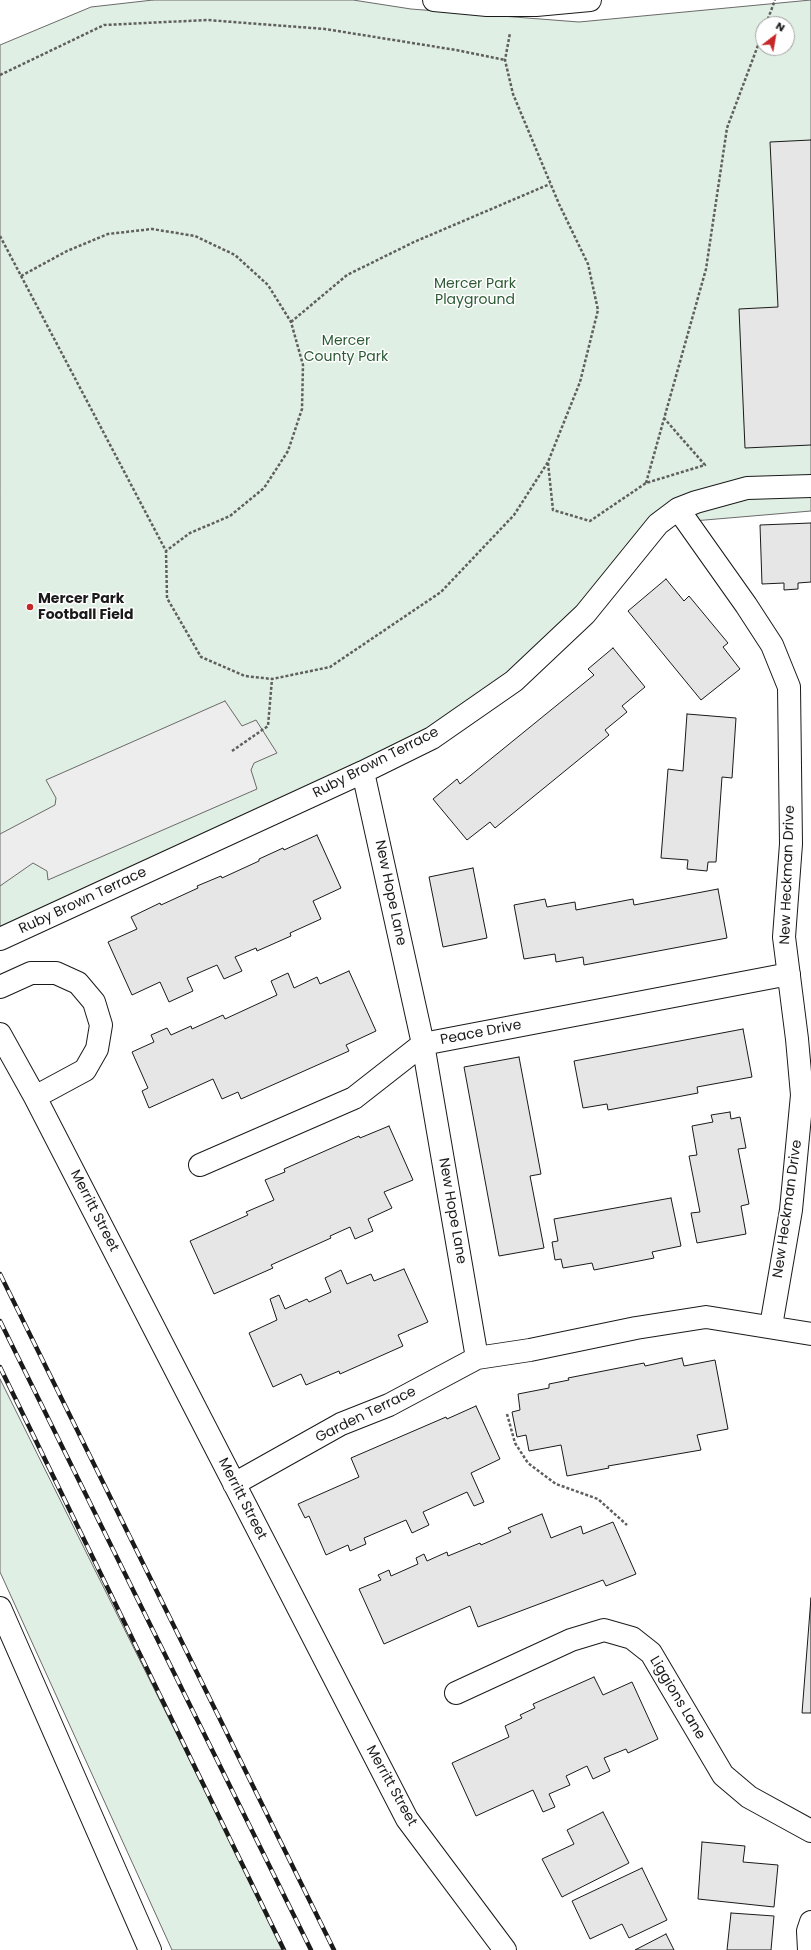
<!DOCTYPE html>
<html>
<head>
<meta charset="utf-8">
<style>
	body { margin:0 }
	#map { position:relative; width:811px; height:1950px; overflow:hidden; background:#fff; font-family:Poppins,sans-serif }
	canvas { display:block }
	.north { position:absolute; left:755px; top:16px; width:40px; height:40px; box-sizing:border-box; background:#fff; border:1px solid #a3a3a3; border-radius:50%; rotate:31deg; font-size:11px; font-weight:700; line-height:16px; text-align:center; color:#1a1a1a }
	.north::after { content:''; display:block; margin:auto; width:14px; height:18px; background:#c62828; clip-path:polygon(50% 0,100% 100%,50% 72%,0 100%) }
</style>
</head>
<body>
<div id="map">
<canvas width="811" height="1950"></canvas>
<div class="north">N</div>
</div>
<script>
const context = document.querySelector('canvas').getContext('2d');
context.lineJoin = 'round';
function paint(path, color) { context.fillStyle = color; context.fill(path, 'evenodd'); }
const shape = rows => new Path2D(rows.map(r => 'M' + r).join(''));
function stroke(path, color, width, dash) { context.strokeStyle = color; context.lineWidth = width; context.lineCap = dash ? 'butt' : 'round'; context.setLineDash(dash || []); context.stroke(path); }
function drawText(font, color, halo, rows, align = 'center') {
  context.font = font + ' Poppins,sans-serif'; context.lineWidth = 3; context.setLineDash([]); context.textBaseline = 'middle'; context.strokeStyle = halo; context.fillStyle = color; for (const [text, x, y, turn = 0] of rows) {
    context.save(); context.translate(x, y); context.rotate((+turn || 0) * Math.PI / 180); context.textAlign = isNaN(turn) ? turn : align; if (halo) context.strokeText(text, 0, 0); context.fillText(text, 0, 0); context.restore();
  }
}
const green = shape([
	[153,0,353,0,411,9,579,22,811,0,811,511,658,524,487,704,0,946,0,45,91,7,153,0],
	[763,24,787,24,787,48,763,48,763,24],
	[0,1379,284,1950,172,1950,0,1572,0,1379]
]);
paint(green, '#e0efe3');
stroke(green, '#6a6a6a', 1);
const parking = shape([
	[225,701,242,726,256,720,277,753,254,763,251,770,257,789,48,880,47,871,33,863,0,886,0,834,55,805,56,798,46,780,225,701]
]);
paint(parking, '#ededed');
stroke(parking, '#6a6a6a', 1);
const building = shape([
	[811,140,811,445,745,448,739,309,778,307,770,142,811,140],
	[811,523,811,582,798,583,798,589,784,590,784,583,762,584,760,525,811,523],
	[666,579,684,601,689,596,728,643,723,647,740,669,701,700,628,611,666,579],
	[613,648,645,687,622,706,627,712,605,730,609,735,495,828,490,822,467,840,433,799,457,779,460,784,594,675,588,669,613,648],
	[687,714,736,718,732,778,722,777,716,862,708,862,707,871,687,869,688,860,661,858,668,769,683,771,687,714],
	[317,835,341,888,313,901,321,919,290,933,291,936,257,951,256,948,235,957,242,971,224,979,217,965,187,978,193,991,169,1002,160,982,132,995,108,942,137,929,131,917,160,903,161,905,198,888,197,886,221,876,222,878,259,861,259,859,283,848,284,850,317,835],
	[473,868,487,938,443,947,429,877,473,868],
	[718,889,727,938,584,965,583,957,556,962,555,954,524,959,514,905,545,899,547,907,575,902,576,910,633,899,634,905,718,889],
	[349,971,376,1031,346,1045,349,1051,241,1099,238,1092,222,1099,213,1079,149,1108,142,1091,148,1088,132,1052,154,1042,151,1035,167,1028,171,1035,191,1026,192,1029,223,1015,225,1019,277,995,271,981,288,973,294,988,317,977,320,984,349,971],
	[743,1029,752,1077,697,1087,698,1093,608,1110,607,1104,583,1108,574,1061,743,1029],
	[519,1057,541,1174,530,1176,544,1248,499,1256,464,1067,519,1057],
	[730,1112,731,1119,740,1117,746,1148,738,1149,749,1204,741,1206,746,1234,697,1243,691,1213,700,1212,689,1156,697,1155,692,1126,713,1122,711,1115,730,1112],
	[389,1126,413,1180,384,1192,392,1208,368,1219,373,1231,355,1239,350,1227,330,1236,331,1238,271,1265,273,1268,214,1294,190,1241,248,1215,246,1212,274,1200,265,1180,285,1172,284,1169,359,1136,360,1138,389,1126],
	[671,1198,681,1246,652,1252,654,1258,594,1270,592,1263,563,1268,561,1259,555,1260,552,1242,558,1241,554,1219,671,1198],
	[404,1269,428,1322,398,1335,403,1346,340,1374,339,1371,306,1385,301,1374,273,1387,249,1333,277,1320,270,1299,279,1295,285,1309,307,1299,309,1302,331,1292,325,1278,341,1270,347,1284,371,1274,374,1281,404,1269],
	[682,1358,684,1366,715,1360,728,1429,697,1435,701,1450,608,1466,609,1468,567,1476,561,1445,529,1451,526,1435,517,1437,512,1412,520,1410,518,1394,549,1388,549,1384,569,1380,568,1378,644,1363,645,1366,682,1358],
	[476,1406,500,1459,471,1473,484,1502,474,1506,467,1492,423,1512,429,1525,412,1533,406,1520,364,1538,366,1544,350,1551,348,1545,326,1555,309,1516,305,1518,298,1504,359,1477,351,1458,446,1417,447,1419,476,1406],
	[542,1514,551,1538,581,1526,583,1534,613,1522,636,1574,606,1586,603,1580,478,1627,470,1606,384,1644,359,1589,381,1580,378,1575,389,1570,391,1576,418,1564,416,1558,424,1554,427,1561,447,1552,448,1556,480,1543,481,1545,511,1532,508,1528,542,1514],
	[811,1598,811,1713,802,1713,811,1598],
	[594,1677,603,1695,632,1682,658,1739,628,1753,626,1749,604,1758,610,1771,593,1779,587,1766,566,1776,570,1785,549,1794,555,1807,543,1812,533,1790,476,1816,452,1763,509,1737,505,1726,522,1718,520,1715,535,1708,533,1704,594,1677],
	[603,1812,629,1863,562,1897,542,1859,574,1844,567,1830,603,1812],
	[702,1842,745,1846,743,1862,778,1865,774,1907,698,1899,702,1842],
	[642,1868,667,1920,629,1938,622,1924,590,1939,572,1901,642,1868],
	[731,1913,774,1916,771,1950,727,1950,731,1913],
	[666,1934,674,1950,635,1950,666,1934]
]);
paint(building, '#e6e6e6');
stroke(building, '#1a1a1a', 1);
const minor = shape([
	[678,509,746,605,772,645,789,687,791,844,784,937,797,1039,802,1095,791,1210,771,1326],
	[363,772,423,1044,477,1358],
	[0,939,363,772,432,738,514,681,585,614,658,524,678,509,696,502,747,488,811,486],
	[0,987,31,973,56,973,78,983,94,1002,101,1025,97,1049,85,1070,35,1097],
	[0,1034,35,1097,407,1819,505,1950],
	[200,1165,354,1098,423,1044,789,974],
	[234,1484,341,1424,389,1405,477,1358,530,1350,636,1328,706,1317,811,1334],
	[456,1693,571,1640,604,1630,632,1638,651,1653,723,1775,749,1797,811,1831],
	[809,1950,808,1931,811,1922]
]);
const primary = shape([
	[434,0,487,5,536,5,590,0]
]);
const trunk = shape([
	[0,1608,150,1950]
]);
stroke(minor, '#1a1a1a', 24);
stroke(primary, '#1a1a1a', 24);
stroke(trunk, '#1a1a1a', 24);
stroke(shape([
	[766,24,775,0],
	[0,75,104,25,207,20,325,29,456,50,505,60],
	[0,236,166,551,167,598,201,657,245,676,272,679,330,667,441,592,514,515,548,462,580,382,598,310,588,264,559,204,513,94,505,60,510,33],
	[21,276,67,251,108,234,152,229,195,236,235,255,268,285,291,322,303,365,302,409,288,451,264,488,230,516,190,533,166,551],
	[291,322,347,275,414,242,550,184],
	[548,463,553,510,590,521,646,483,705,465,663,417],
	[646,483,706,269,727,128,763,32],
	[232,751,268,726,272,679],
	[507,1414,515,1443,528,1463,556,1484,598,1499,627,1525]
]), '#5f5f5f', 2.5, [3, 2]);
stroke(minor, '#fff', 22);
stroke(primary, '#fff', 22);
stroke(trunk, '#fff', 22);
const rail = shape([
	[0,1274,334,1950],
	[0,1321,311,1950],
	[0,1367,284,1950]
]);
stroke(rail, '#1a1a1a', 4.5);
stroke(rail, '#fff', 3, [9]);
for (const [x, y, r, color] of [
	[30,607,4,"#c62828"]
]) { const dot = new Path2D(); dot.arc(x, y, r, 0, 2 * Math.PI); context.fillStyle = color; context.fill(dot); stroke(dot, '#fff', 1.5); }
drawText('14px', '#2b5a34', '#fff', [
	["Mercer Park",475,284],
	["Playground",475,300],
	["Mercer",346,341],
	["County Park",346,357]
]);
drawText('bold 14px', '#1a1a1a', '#fff', [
	["Mercer Park",38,599],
	["Football Field",38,615]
], 'left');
drawText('14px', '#1a1a1a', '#fff', [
	["Ruby Brown Terrace",376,763,-27],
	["New Heckman Drive",788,875,-88],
	["New Hope Lane",390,893,78],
	["Ruby Brown Terrace",83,901,-25],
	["Peace Drive",481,1033,-11],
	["New Heckman Drive",788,1209,-82],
	["Merritt Street",94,1211,63],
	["New Hope Lane",452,1211,80],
	["Garden Terrace",366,1415,-26],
	["Merritt Street",242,1499,63],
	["Liggions Lane",677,1698,59],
	["Merritt Street",391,1786,61]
]);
</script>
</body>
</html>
